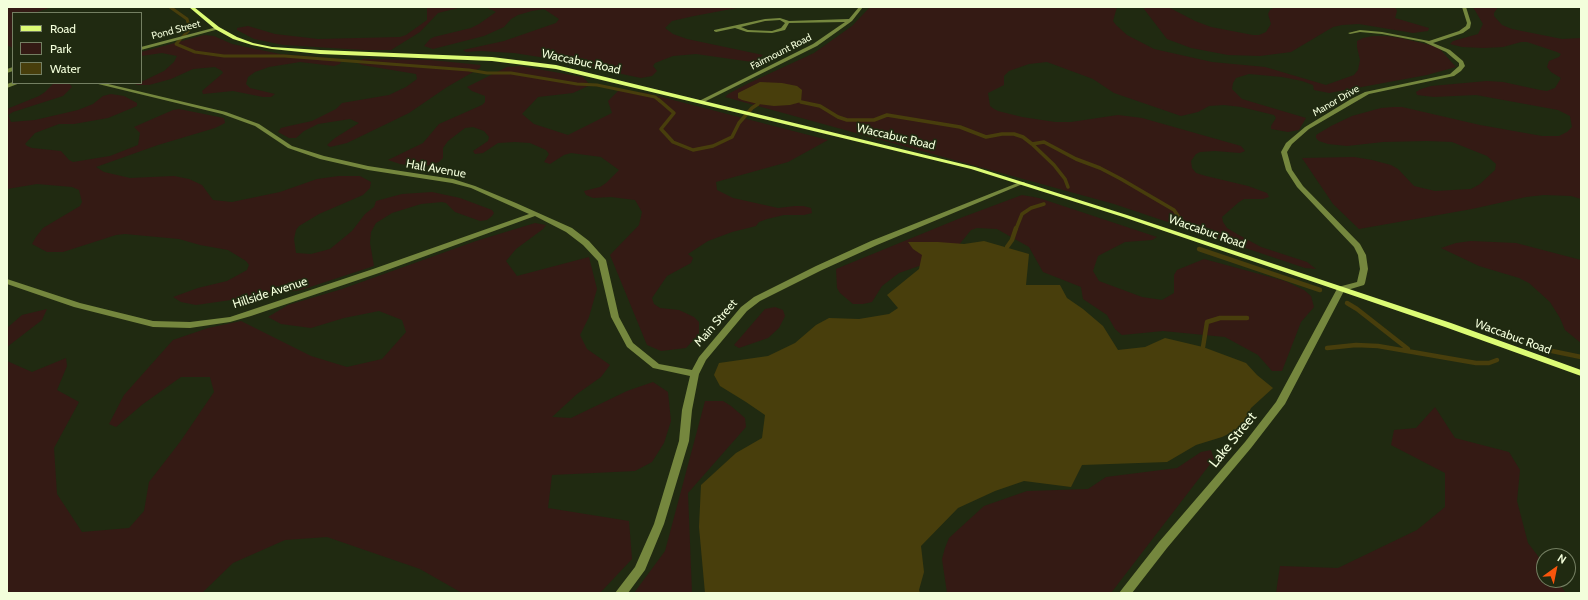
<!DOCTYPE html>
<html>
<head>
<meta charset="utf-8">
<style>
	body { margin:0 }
	#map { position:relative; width:1588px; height:600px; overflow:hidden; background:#202a11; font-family:Cabin,sans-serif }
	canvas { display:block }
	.frame { position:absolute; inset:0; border:8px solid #f3fedb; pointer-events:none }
	.legend { position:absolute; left:12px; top:12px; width:130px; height:72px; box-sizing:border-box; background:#202a11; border:1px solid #747f62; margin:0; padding:5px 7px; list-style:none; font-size:12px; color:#f3fedb }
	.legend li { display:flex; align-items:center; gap:8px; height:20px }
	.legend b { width:20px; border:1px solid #747f62 }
	.north { position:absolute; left:1536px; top:548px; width:40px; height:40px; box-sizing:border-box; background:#202a11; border:1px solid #747f62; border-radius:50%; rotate:33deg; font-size:11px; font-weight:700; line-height:16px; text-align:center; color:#f3fedb }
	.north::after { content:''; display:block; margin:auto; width:14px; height:18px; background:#f9550c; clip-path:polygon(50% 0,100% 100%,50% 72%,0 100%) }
</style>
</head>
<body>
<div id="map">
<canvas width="1588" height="600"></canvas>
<div class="frame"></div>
<ul class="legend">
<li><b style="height:5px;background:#dcfb75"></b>Road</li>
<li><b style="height:11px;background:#341a14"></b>Park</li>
<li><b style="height:11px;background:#483e0c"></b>Water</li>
</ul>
<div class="north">N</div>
</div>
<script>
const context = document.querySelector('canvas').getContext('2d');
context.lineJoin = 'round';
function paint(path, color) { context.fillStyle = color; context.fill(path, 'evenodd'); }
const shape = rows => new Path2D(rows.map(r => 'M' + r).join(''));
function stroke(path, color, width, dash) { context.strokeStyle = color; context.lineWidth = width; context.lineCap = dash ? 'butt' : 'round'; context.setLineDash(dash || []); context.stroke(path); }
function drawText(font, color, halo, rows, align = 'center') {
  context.font = font + ' Cabin,sans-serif'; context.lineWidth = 3.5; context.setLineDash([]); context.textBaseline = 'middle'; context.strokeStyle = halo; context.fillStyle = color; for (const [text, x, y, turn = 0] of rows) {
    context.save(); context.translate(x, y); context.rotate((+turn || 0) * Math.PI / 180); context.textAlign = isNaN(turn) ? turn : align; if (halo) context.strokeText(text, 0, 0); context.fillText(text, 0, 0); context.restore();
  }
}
paint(shape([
	[7,7,52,7,34,13,13,13,13,48,7,45],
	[427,7,462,7,438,13,420,32,391,50,364,50,283,45,254,39,237,30,237,28,248,26,275,34,318,39,400,37,406,35,427,20],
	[486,7,742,7,694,16,672,21,665,28,673,34,687,39,763,55,757,60,752,62,696,54,673,56,655,63,653,66,657,71,652,76,641,78,546,58,514,53,480,51,466,52,463,50,504,41,556,23,559,19,544,9,532,11,518,15,511,19,504,27,484,36,433,49,424,46,430,39,434,37,471,28,479,24,496,12],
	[870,7,1117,7,1113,21,1116,25,1127,35,1154,49,1212,62,1265,67,1326,85,1354,75,1358,70,1360,60,1357,47,1357,41,1363,38,1373,36,1386,36,1401,38,1438,47,1456,67,1427,75,1329,93,1314,90,1313,85,1302,81,1282,77,1249,74,1236,78,1233,83,1232,89,1242,99,1306,118,1299,130,1288,132,1271,129,1271,126,1276,118,1274,115,1241,107,1224,105,1209,106,1198,112,1181,116,1114,93,1093,79,1047,62,1029,64,1009,71,1004,76,1004,85,988,93,990,106,994,109,998,111,1022,117,1055,122,1071,122,1118,115,1142,118,1241,146,1245,151,1240,153,1215,151,1200,152,1196,154,1191,161,1192,168,1196,173,1206,176,1248,186,1267,193,1269,197,1263,199,1244,199,1239,202,1222,217,1223,222,1227,228,1237,234,1261,247,1307,262,1316,269,1305,268,1114,204,725,97,728,94,749,83,814,53,852,26],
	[1146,7,1168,7,1195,21,1211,27,1253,35,1259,35,1266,32,1271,24,1268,14,1270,10,1275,7,1395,7,1397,11,1395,18,1429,28,1428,31,1413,33,1359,24,1342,25,1333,27,1291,52,1260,56,1228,55,1191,48,1167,39,1144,9],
	[1473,7,1498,7,1494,13,1494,16,1502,25,1512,29,1562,39,1581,38,1581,199,1571,196,1544,195,1526,197,1472,209,1359,229,1333,204,1302,158,1354,157,1372,160,1391,165,1398,169,1414,186,1435,191,1471,189,1480,184,1495,170,1496,164,1487,156,1452,142,1427,141,1383,142,1347,146,1328,144,1319,141,1316,138,1316,135,1331,126,1352,116,1381,108,1394,107,1402,107,1480,125,1542,136,1559,136,1567,132,1572,127,1570,116,1558,110,1476,95,1434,97,1417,95,1416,92,1421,89,1431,86,1487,81,1503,82,1540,90,1547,91,1555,88,1561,78,1551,72,1547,67,1549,61,1559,57,1561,54,1557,52,1527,42,1521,42,1503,47,1484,48,1462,47,1450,44,1453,41,1478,34,1483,24],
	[204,35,214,36,232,44,280,54,342,59,340,64,334,66,300,62,269,67,255,72,248,77,246,84,250,88,275,94,271,97,263,97,233,91,203,94,202,91,223,73,222,71,215,67,193,69,171,79,149,85,135,85,164,71,174,62,177,56,162,53,141,56,141,52],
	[363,59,431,60,481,65,480,68,447,87,409,113,347,143,330,147,327,145,335,138,359,123,350,119,318,124,304,131,296,138,289,138,278,132,281,128,289,126,312,121,336,109,342,103,389,95,406,87,417,79,416,74,362,65,358,63],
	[520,66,583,77,590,85,573,93,538,97,522,114,534,124,568,135,612,113,608,101,619,90,646,93,828,140,788,162,716,182,717,190,733,198,778,208,795,206,803,206,811,208,812,213,804,215,784,215,767,219,759,222,756,226,732,232,708,241,688,254,693,258,691,263,667,276,652,298,654,304,660,308,679,310,694,317,699,322,699,334,686,348,661,351,647,345,610,255,639,225,642,212,635,200,611,197,593,198,586,195,584,191,600,187,606,183,619,170,601,157,571,153,564,155,550,164,544,162,549,154,546,150,530,143,515,142,498,143,483,153,475,154,473,151,488,141,489,137,484,131,473,127,465,128,448,141,443,148,443,158,439,162,423,167,400,164,388,160,423,143,439,124,482,105,485,102,485,96,472,91,467,87,507,67],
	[59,83,69,83,72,87,63,96,13,112,8,115,11,122,35,120,78,110,93,104,103,96,111,94,124,96,137,103,137,106,108,118,74,124,59,124,35,133,25,144,27,146,32,148,61,151,69,160,73,162,110,156,138,145,140,133,134,127,173,110,179,109,224,118,225,123,215,128,158,145,96,167,104,172,130,178,174,176,189,179,202,185,213,200,232,202,280,192,317,179,339,176,360,176,371,182,370,188,363,195,319,214,299,226,296,230,294,239,296,253,311,254,330,249,352,231,365,214,374,207,376,201,402,194,432,192,460,198,492,210,494,213,492,216,487,220,480,221,455,212,446,203,442,202,421,204,392,213,376,223,371,232,370,243,374,266,301,290,196,305,181,302,173,297,198,288,227,281,247,270,249,265,246,261,228,250,200,245,179,239,125,234,116,235,63,252,47,252,32,244,36,237,43,228,80,206,82,202,79,190,72,187,37,184,7,189,7,109,39,96,45,92,53,84],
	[1022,195,1039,198,1157,237,1152,240,1125,242,1098,256,1093,271,1099,281,1142,297,1162,300,1174,293,1174,275,1177,270,1204,259,1285,281,1304,290,1311,296,1314,307,1301,322,1282,371,1272,371,1258,355,1225,337,1163,331,1122,335,1115,329,1107,315,1083,299,1081,287,1043,272,1029,247,997,229,977,228,971,230,954,251,942,258,899,273,882,286,872,302,863,304,853,304,840,293,837,288,836,269,963,217],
	[535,223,546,225,543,229,516,249,506,261,517,276,589,257,597,289,589,317,580,335,587,349,610,365,601,377,577,394,552,417,571,418,627,391,653,382,668,392,671,421,664,443,652,462,635,471,552,475,548,508,629,521,632,559,600,593,462,593,420,569,327,537,285,540,233,563,202,593,7,593,7,361,32,372,66,358,67,366,57,390,79,402,54,448,57,494,82,532,129,528,144,511,149,482,180,442,214,392,210,377,181,377,143,404,116,427,109,424,124,395,173,340,208,328,241,321,311,356,347,367,382,359,406,332,402,320,379,311,344,318,311,328,281,324,268,317,288,305,342,289,476,241],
	[1471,241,1516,243,1581,260,1581,343,1565,330,1560,318,1550,302,1529,283,1519,278,1479,266,1441,248,1456,243],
	[775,307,783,310,785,316,779,328,768,338,739,348,734,345,765,309],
	[47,309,42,320,7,347,7,328,22,315],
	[705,401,723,401,731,406,745,418,746,427,688,493,692,593,634,593,665,551],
	[1435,407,1455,438,1509,452,1520,470,1517,501,1528,543,1544,564,1544,580,1556,580,1566,593,1276,593,1280,566,1338,568,1417,530,1445,507,1445,473,1391,445,1394,430,1416,428],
	[1211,450,1214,459,1111,593,947,593,942,559,945,548,949,538,984,506,1027,491,1088,489,1106,477,1177,468,1201,452]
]), '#341a14');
paint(shape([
	[760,82,782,83,797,86,802,90,801,102,790,105,774,106,758,104,742,100,738,98,738,93],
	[984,241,1029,254,1026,285,1060,285,1067,298,1083,309,1103,326,1118,350,1145,347,1165,338,1203,347,1246,363,1257,375,1273,388,1251,408,1241,428,1222,437,1196,445,1167,462,1082,465,1071,487,1024,481,995,491,958,508,921,546,924,572,919,590,920,593,705,593,699,527,701,485,736,453,762,438,765,415,746,402,720,386,714,375,719,363,768,356,795,343,816,325,829,318,859,319,889,314,898,308,887,295,919,269,922,255,913,249,908,242,938,242,964,244]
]), '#483e0c');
stroke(shape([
	[170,7,187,19,190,29,176,44,195,52,224,56,284,56,469,70,487,73,511,73,577,84,597,85,655,97,660,101]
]), '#483e0c', 3);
stroke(shape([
	[659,100,674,113,661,129,673,142,693,150,713,146,732,137,739,123,752,108,758,104],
	[801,102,820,106,838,117,847,120,874,120,887,115,960,127,986,137,1002,134,1014,134,1023,137,1032,144,1044,142,1076,159,1100,168,1121,179,1174,210,1183,223],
	[1032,144,1054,165,1065,179,1068,187],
	[1016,229,1022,214,1031,208,1044,204]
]), '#483e0c', 3.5);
stroke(shape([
	[1007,247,1012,240,1016,228],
	[1199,249,1320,290],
	[1347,303,1357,309,1408,349],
	[1203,347,1207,322,1220,318,1247,318],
	[1327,348,1356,345,1378,346,1476,363,1489,363,1497,360],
	[1552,351,1581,357]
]), '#483e0c', 4.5);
paint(shape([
	[859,7,863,7,852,21,817,46,704,102,699,101,813,44,845,22,789,23,785,30,772,33,747,32,735,28,716,32,714,31,714,30,765,19,780,18,789,21,849,19,859,7],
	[780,20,785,23,781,28,772,31,748,30,741,27,765,21,780,20],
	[1462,7,1466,7,1471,23,1470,28,1463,33,1433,43,1450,50,1463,61,1465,66,1461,71,1454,76,1369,94,1309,129,1292,144,1287,152,1292,170,1303,186,1360,244,1366,255,1368,269,1365,283,1364,285,1344,291,1285,404,1251,448,1167,548,1132,593,1119,593,1159,542,1245,442,1276,402,1338,287,1357,282,1360,269,1358,255,1354,247,1297,187,1286,170,1281,152,1286,143,1305,127,1351,99,1365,92,1450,74,1459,66,1459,63,1446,52,1424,42,1382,34,1360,32,1350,34,1348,33,1360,30,1382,32,1429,41,1459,31,1466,26,1467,23,1462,7],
	[217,27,219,27,219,29,141,50,141,47,217,27],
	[13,67,13,71,7,73,7,69,13,67],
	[13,82,20,83,7,88,7,84,13,82],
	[94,83,104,83,226,112,259,124,292,146,324,156,368,166,453,179,475,186,516,203,572,228,589,241,606,260,619,317,633,343,659,364,692,370,699,357,741,307,754,297,816,266,871,241,1020,182,1024,182,1025,183,877,245,822,270,760,301,747,311,706,360,699,374,692,410,689,441,664,524,645,570,628,593,615,593,635,567,654,524,679,441,682,410,690,376,653,368,627,347,611,317,598,261,583,245,566,232,535,216,379,273,251,316,230,322,190,328,153,327,74,307,7,284,7,279,80,303,153,321,190,322,230,317,245,312,373,269,529,214,471,188,452,183,368,170,320,159,288,148,255,126,222,114,94,83]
]), '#75873e');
paint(shape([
	[189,7,194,7,219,27,237,37,253,43,272,47,320,50,492,57,556,65,975,167,1127,215,1451,323,1581,370,1581,376,1445,327,1264,265,1123,217,971,169,556,69,492,61,320,54,272,49,252,45,233,39,215,29,189,7]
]), '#dcfb75');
drawText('10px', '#f3fedb', '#202a11', [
	["Pond Street",176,30,-15],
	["Fairmount Road",781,52,-27],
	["Manor Drive",1336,101,-30]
]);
drawText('12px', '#f3fedb', '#202a11', [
	["Waccabuc Road",581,62,12],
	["Waccabuc Road",896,137,13],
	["Hall Avenue",436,169,10],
	["Waccabuc Road",1207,232,19],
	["Hillside Avenue",270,293,-18],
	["Main Street",716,323,-49],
	["Waccabuc Road",1513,337,20]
]);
drawText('14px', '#f3fedb', '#202a11', [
	["Lake Street",1233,440,-51]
]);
</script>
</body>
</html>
